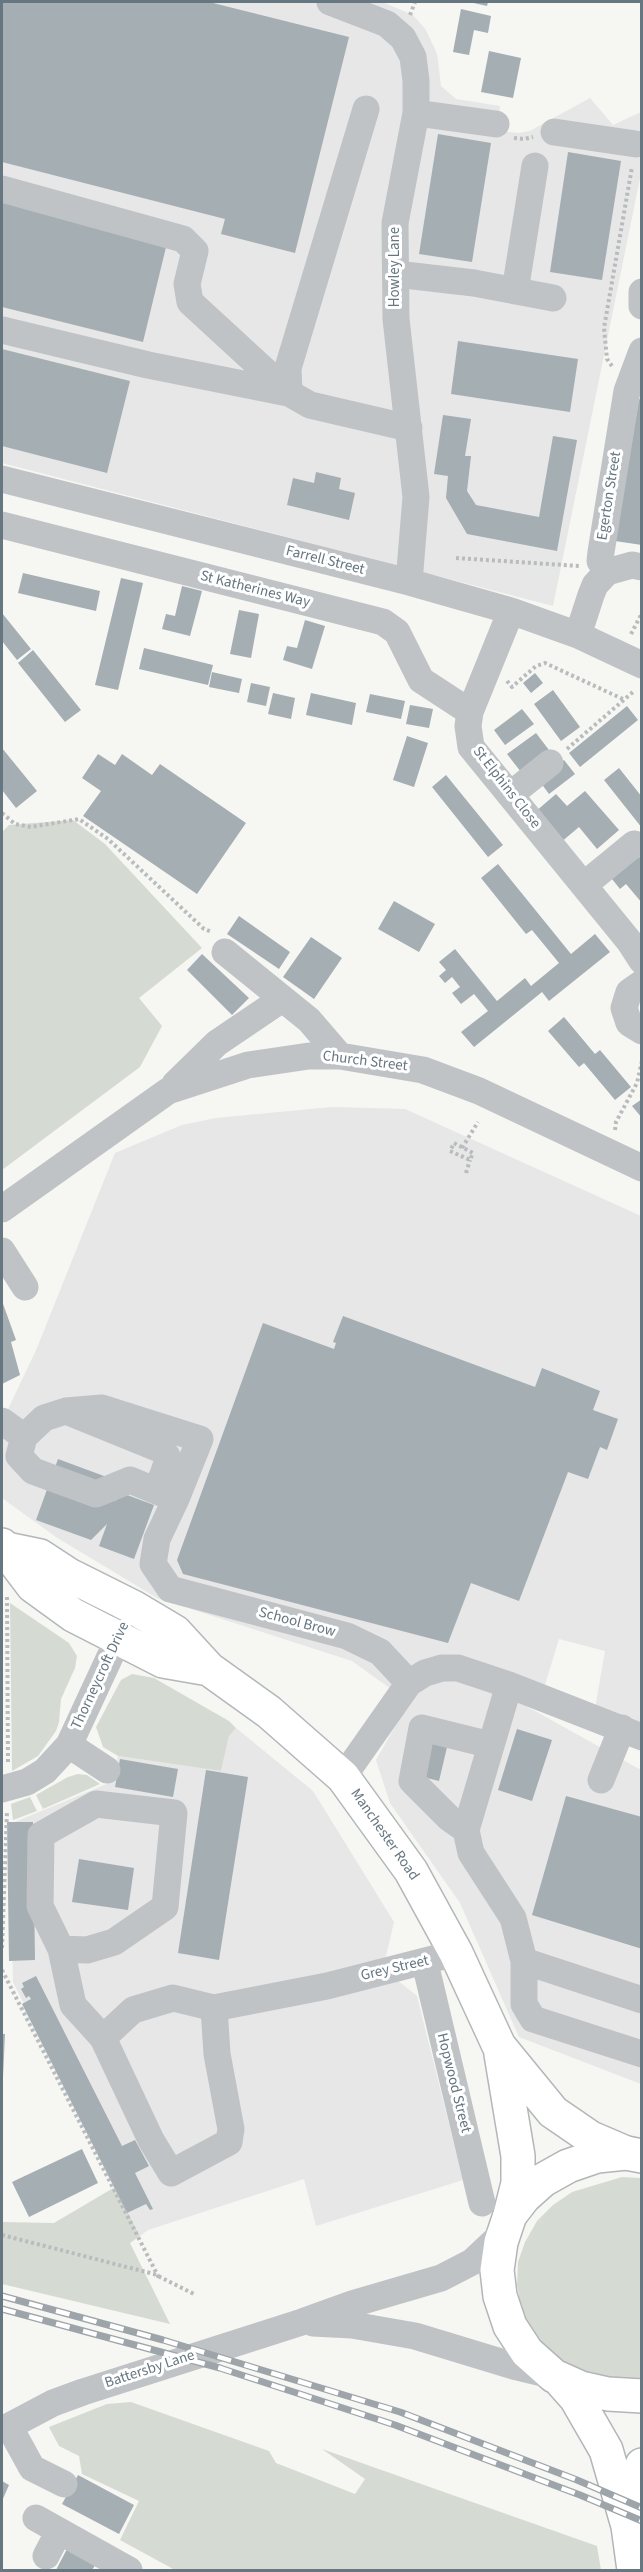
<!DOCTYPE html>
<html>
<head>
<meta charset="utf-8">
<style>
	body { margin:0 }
	#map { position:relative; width:643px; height:2572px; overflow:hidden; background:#f6f6f2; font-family:"Source Sans 3",sans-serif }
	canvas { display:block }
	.frame { position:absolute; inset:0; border:3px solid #667782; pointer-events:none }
</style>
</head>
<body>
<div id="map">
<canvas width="643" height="2572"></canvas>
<div class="frame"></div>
</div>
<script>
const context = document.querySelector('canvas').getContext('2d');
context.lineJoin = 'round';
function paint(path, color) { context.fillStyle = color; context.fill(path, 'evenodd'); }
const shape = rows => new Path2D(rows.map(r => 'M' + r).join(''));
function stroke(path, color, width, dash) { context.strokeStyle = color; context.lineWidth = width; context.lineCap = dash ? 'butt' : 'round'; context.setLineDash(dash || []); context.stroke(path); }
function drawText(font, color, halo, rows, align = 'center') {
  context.font = font + ' "Source Sans 3",sans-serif'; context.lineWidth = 6; context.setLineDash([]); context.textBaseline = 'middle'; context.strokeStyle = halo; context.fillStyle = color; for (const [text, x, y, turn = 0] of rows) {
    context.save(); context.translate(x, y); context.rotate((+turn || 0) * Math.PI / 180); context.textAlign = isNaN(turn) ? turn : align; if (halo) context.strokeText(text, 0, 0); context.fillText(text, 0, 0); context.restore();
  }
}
paint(shape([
	[2,2,382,2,413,15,426,30,437,54,441,86,456,99,500,106,496,131,519,133,530,131,590,98,613,125,641,112,641,173,553,606,2,463],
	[332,1107,405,1109,641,1216,641,1729,595,1709,605,1651,559,1639,543,1691,526,1706,641,1770,641,1835,612,1940,641,1949,641,2084,519,2037,460,1903,390,1803,376,1760,409,1702,352,1661,157,1598,56,1537,2,1498,2,1422,37,1348,115,1153,182,1125,216,1118],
	[236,1728,313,1791,394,1922,385,1960,397,1980,417,1996,463,2180,316,2226,304,2179,148,2230,140,2236,13,1982,10,1824,114,1781,118,1756,221,1771,229,1736]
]), '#e6e7e6');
paint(shape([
	[73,820,105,844,202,948,139,998,162,1026,140,1067,2,1170,2,832,9,825],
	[10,1603,69,1643,77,1656,75,1668,61,1699,59,1722,56,1731,38,1756,12,1771],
	[132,1674,154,1678,229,1721,236,1728,229,1736,221,1771,118,1756,103,1747,96,1727,121,1680],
	[78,1774,87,1775,100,1784,43,1809,36,1795,68,1777],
	[30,1797,37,1811,13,1820,11,1804],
	[622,2177,641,2178,641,2380,612,2379,583,2373,558,2361,537,2340,522,2313,517,2285,518,2262,525,2242,537,2221,553,2205,572,2192],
	[115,2187,140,2236,130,2243,170,2324,2,2284,2,2222,54,2223],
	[131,2402,269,2451,276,2463,355,2494,365,2479,322,2449,597,2546,601,2570,175,2570,120,2540,139,2501,82,2474,79,2456,59,2446,49,2427,107,2404]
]), '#d5dbd2');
paint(shape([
	[2,2,209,2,349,37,295,253,221,234,225,219,2,162],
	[469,2,488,2,487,6],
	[461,9,491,16,488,33,474,30,469,55,453,52],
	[489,51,521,58,513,98,481,92],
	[438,134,491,143,472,262,419,254],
	[568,152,621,161,602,280,550,272],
	[2,201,167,243,143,342,2,307],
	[458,341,578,359,570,412,451,394],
	[2,349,130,381,107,473,2,446],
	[639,399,642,400,642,545,615,541],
	[443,415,471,419,465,456,471,456,467,491,476,505,539,517,553,436,577,440,557,551,467,534,446,498,448,476,434,474],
	[316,472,341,478,339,489,355,493,349,520,287,505,293,478,314,483],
	[23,573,100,591,96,611,18,593],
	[121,578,143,583,118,690,95,685],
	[182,586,202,591,190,636,162,629,166,614,175,616],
	[239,610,259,614,251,658,230,654],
	[2,613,31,649,17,660,2,641],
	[305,620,325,626,312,669,283,660,287,646,297,648],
	[144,648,213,665,208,685,139,669],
	[33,650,81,710,65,722,18,663],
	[212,672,242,679,239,693,209,687],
	[535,673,543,683,531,693,523,683],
	[251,683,270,687,266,706,247,702],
	[553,690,580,727,561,741,534,704],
	[273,693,295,698,291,719,268,714],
	[311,693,356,703,352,725,306,715],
	[370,694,405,701,401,719,366,712],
	[410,705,433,709,429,728,406,724],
	[627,706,638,720,580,767,569,753],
	[522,709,534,724,505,745,494,730],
	[536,733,549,750,521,772,507,754],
	[407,736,428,743,414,787,393,780],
	[2,748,37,791,16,808,2,790],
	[98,754,115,765,122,754,152,775,160,764,246,823,197,894,83,816,101,791,82,778],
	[564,760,575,774,549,794,538,779],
	[619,768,642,797,642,828,604,780],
	[446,775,503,845,488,857,432,787],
	[585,791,619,830,597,849,579,827,560,843,535,812,556,794,567,806],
	[635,852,642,860,642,903,626,884,620,889,608,874],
	[498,864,571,954,595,934,610,952,549,1001,542,992,474,1047,461,1032,488,1011,474,994,461,1004,452,993,460,987,452,977,445,983,439,976,446,970,439,962,455,949,497,1001,525,978,531,986,559,963,532,930,526,934,481,878],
	[394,901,435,924,419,952,378,929],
	[239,916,290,952,279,969,227,934],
	[311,937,342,958,314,999,283,977],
	[202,954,249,998,232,1015,187,970],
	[564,1017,595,1054,600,1050,631,1087,615,1100,584,1063,579,1067,548,1031],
	[642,1099,642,1118,632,1106],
	[2,1301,16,1340,11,1342,20,1375,2,1384],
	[343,1316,535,1387,542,1368,600,1391,593,1410,618,1419,607,1450,600,1447,588,1479,568,1472,519,1601,471,1583,448,1643,183,1574,177,1560,263,1323,334,1349,336,1343,333,1342],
	[58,1459,112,1479,115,1502,119,1492,154,1505,134,1559,99,1546,107,1524,91,1540,36,1520],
	[517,1729,552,1740,532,1801,498,1790],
	[427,1739,448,1743,439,1781,419,1776],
	[120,1759,178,1769,173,1797,115,1787],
	[206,1770,248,1777,219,1960,178,1953],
	[566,1796,642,1817,642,1949,532,1915],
	[7,1822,33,1822,35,1960,9,1961],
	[79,1859,134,1868,128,1910,72,1902],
	[36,1976,122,2146,135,2140,149,2166,135,2173,153,2209,150,2210,146,2204,127,2213,22,2004,31,1999,29,1996,26,1998,21,1989,24,1987,22,1983],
	[2,2034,5,2034,3,2077,2,2077],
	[82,2149,98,2183,29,2217,12,2182],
	[78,2475,134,2505,119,2534,62,2504],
	[2,2481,9,2485,2,2501],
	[67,2549,96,2564,92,2570,56,2570]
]), '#a5aeb3');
const major = shape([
	[2,1545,33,1586,73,1615,163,1661,209,1669],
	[6,1549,40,1556,69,1575,133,1607,175,1632,209,1669,269,1712,343,1777,411,1871,456,1953,499,2046,553,2112,591,2138,626,2153],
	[501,2054,518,2156,518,2183,510,2215]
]);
const highway = shape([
	[642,2156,626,2153,597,2156,568,2166,543,2180,524,2197,510,2215,501,2242,497,2270,500,2296,510,2326,527,2352,554,2376,581,2388,608,2394,642,2396],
	[560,2380,576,2398,606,2450,628,2526,634,2570],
	[629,2522,642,2465]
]);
stroke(major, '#b2b7ba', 36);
stroke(highway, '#b2b6b9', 36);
stroke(shape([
	[410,15,415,2],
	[514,138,524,139,533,137],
	[612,366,607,359,604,328,632,167],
	[456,558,579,566],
	[631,634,642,613],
	[507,681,512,687,536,666,545,663,625,700],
	[567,749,633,692],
	[2,813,15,824,31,827,79,819,108,839,204,929,212,932],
	[615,1130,616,1122,637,1083,642,1061],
	[454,1143,473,1153,470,1160,450,1151,454,1143],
	[462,1148,478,1122],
	[466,1173,470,1160],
	[7,1597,8,1763],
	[2,1948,7,1811],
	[2,1970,160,2280],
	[2,2235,154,2274,196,2295]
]), '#b9bcbe', 4, [3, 3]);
stroke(shape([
	[330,2,387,24,403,38,413,57,416,81,416,113,395,223,396,319,416,497,409,582],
	[366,109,288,368,289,393,310,405,409,428],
	[416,113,496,124],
	[554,132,636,144],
	[2,189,183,239,195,251,187,284,190,302,289,393],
	[396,274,474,283,553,298],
	[515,291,535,166],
	[642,292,642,306],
	[2,330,148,365,288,393],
	[2,479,409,582,511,611,578,635,642,665],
	[2,525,383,622,397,632,421,680,470,712],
	[607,572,632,565,642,567],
	[511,611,470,712,468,726,471,747,629,941,642,961],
	[578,635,591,595,595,585,607,572,600,561,601,552,627,391,642,351],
	[510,795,550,763],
	[584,885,634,844],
	[225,952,309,1020,340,1056],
	[642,983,629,992,624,1008,629,1023,642,1031],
	[175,1084,217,1043,282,999],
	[2,1209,168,1091,248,1065,309,1056,340,1056,423,1070,479,1091,642,1168],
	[2,1251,25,1287],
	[71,1413,162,1450,167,1456,167,1463,157,1491],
	[2,1421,24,1437],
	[176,1499,130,1480,96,1494,33,1471,19,1456,24,1437,44,1418,66,1411,102,1408,200,1439,176,1499,157,1539,153,1564,170,1589,347,1636,380,1652,409,1683],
	[509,1685,466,1830,471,1853,513,1918,524,1961,524,2004,533,2019,642,2054],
	[69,1745,133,1607],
	[343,1777,409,1683,425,1673,442,1668,458,1668,509,1685,642,1737],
	[601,1780,622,1728],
	[2,1789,27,1782,45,1771,69,1745,107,1770],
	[466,1830,449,1818,412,1781,422,1728,491,1745],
	[61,1949,87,1950,114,1942,165,1907,174,1813,96,1804,41,1835,40,1906,61,1949,73,2005,103,2038],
	[524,1961,642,2000],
	[425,1963,482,2203],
	[214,2008,217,2054,231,2129,229,2142,171,2173,151,2140,103,2038,133,2010,173,1998,214,2008,327,1986,456,1953],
	[313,2323,352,2325,415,2336,517,2367,554,2376],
	[9,2426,32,2468,64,2484],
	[2,2430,53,2403,83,2392,302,2322,352,2304,441,2278,472,2262,505,2231],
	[36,2518,129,2570],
	[46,2556,59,2531]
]), '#bfc3c6', 27);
stroke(major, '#fff', 33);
stroke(highway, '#fff', 33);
const rail = shape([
	[2,2296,163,2340,400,2412,577,2480,642,2508],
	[2,2309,220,2368,395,2425,580,2495,642,2521]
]);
stroke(rail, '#9ea5aa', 7);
stroke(rail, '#fff', 4.5, [14]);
drawText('15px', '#667782', '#fff', [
	["Howley Lane",396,267,-90],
	["Egerton Street",610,496,-81],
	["Farrell Street",325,561,14],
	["St Katherines Way",255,590,14],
	["St Elphins Close",506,788,52],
	["Church Street",365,1062,7],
	["School Brow",297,1623,15],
	["Thorneycroft Drive",101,1676,-65],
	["Manchester Road",384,1835,55],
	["Grey Street",395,1969,-13],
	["Hopwood Street",453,2083,76],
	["Battersby Lane",150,2370,-18]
]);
</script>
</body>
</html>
